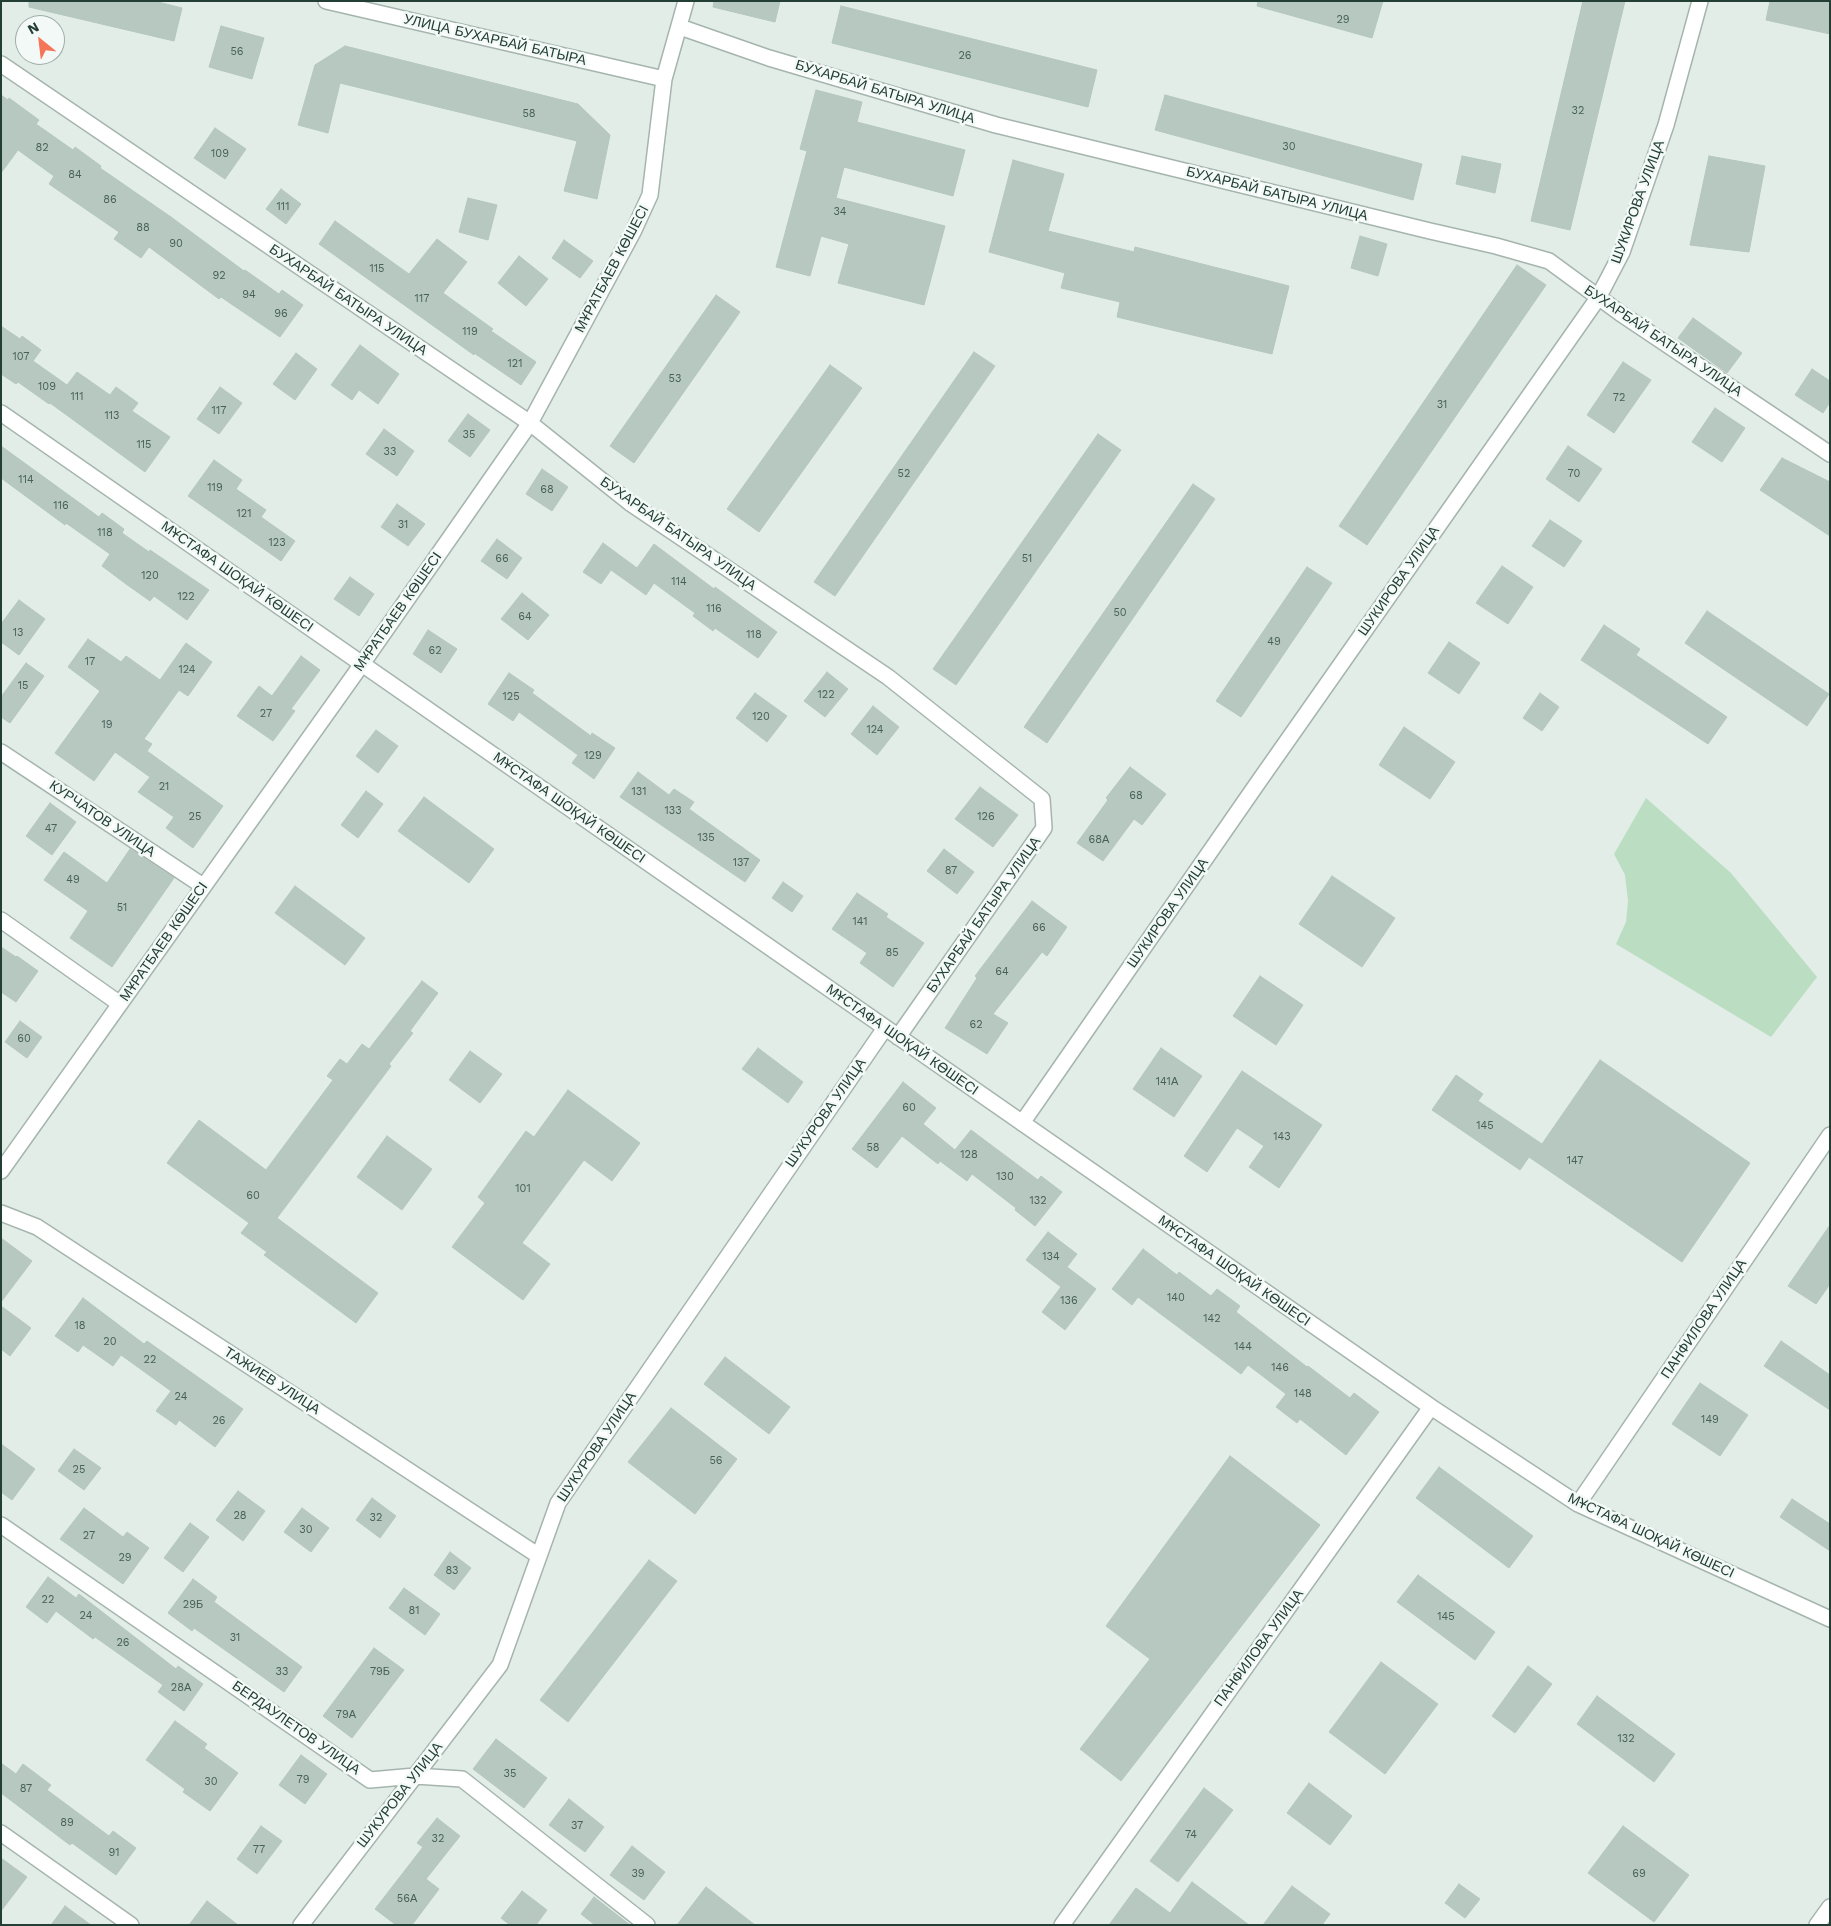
<!DOCTYPE html>
<html>
<head>
<meta charset="utf-8">
<style>
	body { margin:0 }
	#map { position:relative; width:1831px; height:1926px; overflow:hidden; background:#e2ede7; font-family:"Work Sans",sans-serif }
	canvas { display:block }
	.frame { position:absolute; inset:0; border:2px solid #223e35; pointer-events:none }
	.north { position:absolute; left:15px; top:15px; width:50px; height:50px; box-sizing:border-box; background:#f3f9f6; border:1px solid #9faea9; border-radius:50%; rotate:331deg; font-size:14px; font-weight:700; line-height:20px; text-align:center; color:#223e35 }
	.north::after { content:''; display:block; margin:auto; width:18px; height:22px; background:#f57558; clip-path:polygon(50% 0,100% 100%,50% 72%,0 100%) }
</style>
</head>
<body>
<div id="map">
<canvas width="1831" height="1926"></canvas>
<div class="frame"></div>
<div class="north">N</div>
</div>
<script>
const context = document.querySelector('canvas').getContext('2d');
context.lineJoin = 'round';
function paint(path, color) { context.fillStyle = color; context.fill(path, 'evenodd'); }
const shape = rows => new Path2D(rows.map(r => 'M' + r).join(''));
function stroke(path, color, width, dash) { context.strokeStyle = color; context.lineWidth = width; context.lineCap = dash ? 'butt' : 'round'; context.setLineDash(dash || []); context.stroke(path); }
function drawText(font, color, halo, rows, align = 'center') {
  context.font = font + ' "Work Sans",sans-serif'; context.lineWidth = 5; context.setLineDash([]); context.textBaseline = 'middle'; context.strokeStyle = halo; context.fillStyle = color; for (const [text, x, y, turn = 0] of rows) {
    context.save(); context.translate(x, y); context.rotate((+turn || 0) * Math.PI / 180); context.textAlign = isNaN(turn) ? turn : align; if (halo) context.strokeText(text, 0, 0); context.fillText(text, 0, 0); context.restore();
  }
}
paint(shape([
	[1646,798,1731,873,1817,977,1771,1037,1616,944,1626,922,1628,901,1625,875,1614,854]
]), '#bbdec2');
const building = shape([
	[29,1,154,1,182,8,174,41,29,7,29,1],
	[714,1,780,1,775,22,713,7,714,1],
	[1258,1,1383,1,1372,38,1257,6,1258,1],
	[1583,1,1625,1,1570,230,1531,221,1583,1],
	[1770,1,1830,1,1830,34,1766,20,1770,1],
	[841,6,1097,70,1088,107,832,43,841,6],
	[221,26,264,38,252,79,209,67,221,26],
	[345,46,578,104,610,135,597,199,564,191,577,141,340,83,328,133,298,125,315,65,345,46],
	[816,90,862,102,857,122,965,150,953,196,844,167,836,198,945,226,924,305,838,283,849,244,821,236,810,276,776,267,807,151,800,149,816,90],
	[1,95,8,100,9,98,39,120,36,124,73,150,75,147,101,166,100,168,171,217,244,271,245,270,279,294,282,290,303,305,280,337,221,297,219,299,149,247,141,258,114,239,119,232,49,184,54,176,18,150,1,173,1,95],
	[1165,95,1422,164,1413,200,1155,130,1165,95],
	[215,128,246,149,225,179,194,158,215,128],
	[1462,156,1501,164,1495,193,1456,184,1462,156],
	[1709,156,1765,166,1749,252,1690,245,1709,156],
	[1013,160,1064,174,1048,231,1134,252,1135,247,1289,286,1272,354,1117,317,1120,302,1061,288,1065,273,989,252,1013,160],
	[281,189,301,204,286,224,266,209,281,189],
	[468,198,497,205,488,240,459,232,468,198],
	[335,221,409,274,437,239,467,262,443,293,493,329,491,331,536,362,521,385,474,353,474,355,319,244,335,221],
	[1360,236,1387,244,1378,276,1351,268,1360,236],
	[564,240,593,261,580,278,552,258,564,240],
	[519,256,548,279,526,306,498,283,519,256],
	[1517,265,1546,285,1367,545,1339,526,1517,265],
	[716,295,740,312,634,463,610,446,716,295],
	[1693,318,1742,353,1727,373,1678,338,1693,318],
	[1,326,20,339,22,336,41,350,33,361,67,385,77,372,110,395,116,387,138,403,132,411,170,437,145,472,50,403,49,404,18,382,16,384,1,374,1,326],
	[360,345,399,374,378,404,359,390,352,400,331,385,360,345],
	[974,352,995,366,835,596,814,582,974,352],
	[296,353,317,369,295,400,273,384,296,353],
	[1623,362,1651,380,1614,433,1587,415,1623,362],
	[830,365,862,388,759,532,727,509,830,365],
	[1812,369,1830,381,1830,402,1823,413,1795,395,1812,369],
	[220,387,242,403,219,434,197,419,220,387],
	[1715,408,1745,428,1722,462,1692,442,1715,408],
	[468,414,490,430,470,457,448,441,468,414],
	[384,429,414,451,397,476,366,454,384,429],
	[1098,434,1121,450,956,685,933,669,1098,434],
	[1,446,99,517,102,513,124,529,122,533,149,552,150,550,209,590,187,620,154,596,150,601,126,584,102,566,110,554,66,523,65,525,1,478,1,446],
	[1568,446,1602,469,1579,502,1546,479,1568,446],
	[1782,458,1830,482,1830,536,1760,490,1782,458],
	[214,460,242,480,236,489,266,510,261,517,295,541,281,561,188,496,214,460],
	[542,469,568,487,552,511,526,494,542,469],
	[1193,484,1215,499,1047,743,1024,727,1193,484],
	[397,504,425,524,408,546,381,527,397,504],
	[1550,520,1582,541,1564,567,1532,546,1550,520],
	[497,539,522,558,507,579,481,561,497,539],
	[603,543,637,568,654,544,714,589,715,587,777,632,758,658,715,628,713,631,693,616,695,613,654,583,646,595,611,570,601,584,583,572,603,543],
	[1502,566,1533,587,1508,624,1476,603,1502,566],
	[1307,567,1332,583,1241,717,1216,701,1307,567],
	[350,577,374,594,359,616,334,599,350,577],
	[522,593,549,615,528,640,501,619,522,593],
	[19,600,45,619,19,655,1,642,1,624,19,600],
	[1707,611,1829,694,1807,726,1685,643,1707,611],
	[1604,625,1640,649,1636,655,1727,717,1708,744,1581,660,1604,625],
	[428,630,457,649,441,673,413,654,428,630],
	[88,639,121,662,126,656,160,680,186,643,212,662,188,696,179,690,144,739,152,744,147,751,223,806,193,848,166,828,174,817,138,792,150,777,115,752,94,781,55,753,100,691,68,667,88,639],
	[1449,642,1480,663,1459,694,1428,673,1449,642],
	[301,656,320,670,291,709,295,711,273,741,237,716,259,686,272,696,301,656],
	[26,663,44,676,10,723,1,717,1,697,26,663],
	[827,672,848,689,825,717,804,701,827,672],
	[509,673,534,690,532,693,591,736,592,733,615,748,594,779,572,763,578,755,519,712,513,721,488,704,509,673],
	[755,693,787,716,767,742,736,718,755,693],
	[1540,693,1559,707,1542,731,1523,718,1540,693],
	[873,706,899,727,877,755,851,734,873,706],
	[1404,727,1455,762,1430,799,1379,765,1404,727],
	[376,730,398,746,378,773,356,756,376,730],
	[1130,767,1166,794,1142,825,1134,819,1103,861,1077,843,1108,800,1106,798,1130,767],
	[638,772,669,795,674,789,694,802,689,809,760,860,745,882,620,797,638,772],
	[980,787,1018,815,993,847,955,819,980,787],
	[366,791,383,804,358,838,341,825,366,791],
	[424,797,494,849,469,883,398,831,424,797],
	[50,803,76,822,52,855,26,836,50,803],
	[130,849,174,878,112,967,70,938,88,911,44,880,64,852,107,883,130,849],
	[944,849,974,872,957,894,927,871,944,849],
	[1332,876,1395,918,1362,967,1299,924,1332,876],
	[783,882,803,896,792,912,772,898,783,882],
	[295,886,365,938,345,965,275,913,295,886],
	[857,893,888,914,886,917,924,943,893,987,860,963,867,953,832,929,857,893],
	[1032,901,1067,927,1047,956,1042,952,993,1014,1008,1023,987,1054,945,1028,977,978,975,976,1032,901],
	[1,947,16,957,17,956,38,971,16,1002,1,992,1,947],
	[1260,976,1303,1005,1276,1045,1233,1016,1260,976],
	[422,981,438,993,410,1031,413,1033,389,1064,391,1066,277,1218,378,1293,356,1323,264,1255,267,1252,241,1233,249,1223,167,1163,199,1120,266,1170,333,1080,327,1076,340,1059,347,1064,362,1044,369,1049,422,981],
	[20,1021,42,1037,27,1058,5,1042,20,1021],
	[758,1048,803,1082,788,1103,742,1069,758,1048],
	[1161,1048,1202,1076,1174,1117,1133,1089,1161,1048],
	[470,1051,502,1074,480,1103,449,1080,470,1051],
	[1600,1060,1750,1163,1682,1262,1529,1157,1520,1170,1432,1110,1456,1075,1483,1094,1478,1101,1542,1144,1600,1060],
	[1242,1071,1322,1125,1279,1188,1249,1167,1264,1146,1237,1128,1207,1172,1184,1156,1242,1071],
	[903,1082,936,1108,923,1124,955,1150,971,1130,1038,1180,1041,1176,1062,1192,1035,1226,1015,1210,1016,1208,972,1174,967,1181,940,1161,938,1164,902,1136,877,1168,852,1149,903,1082],
	[568,1090,640,1143,612,1181,584,1160,522,1243,550,1264,523,1300,452,1247,485,1203,478,1197,526,1131,534,1137,568,1090],
	[387,1136,432,1169,402,1210,357,1177,387,1136],
	[1830,1225,1830,1284,1816,1304,1788,1286,1830,1225],
	[1048,1232,1077,1254,1067,1267,1096,1289,1065,1330,1042,1312,1061,1287,1026,1260,1048,1232],
	[1,1238,32,1261,1,1302,1,1238],
	[1143,1249,1177,1275,1179,1272,1211,1296,1217,1289,1240,1306,1236,1312,1307,1367,1308,1366,1350,1398,1354,1393,1379,1412,1346,1455,1300,1419,1297,1423,1276,1407,1286,1394,1248,1365,1241,1374,1138,1297,1132,1305,1112,1289,1143,1249],
	[83,1298,144,1344,147,1341,243,1409,215,1447,179,1420,176,1425,156,1411,171,1391,121,1355,113,1366,83,1345,78,1352,55,1336,83,1298],
	[1,1306,31,1328,10,1356,1,1349,1,1306],
	[1781,1341,1830,1375,1830,1410,1764,1366,1781,1341],
	[725,1357,790,1407,769,1434,704,1384,725,1357],
	[1700,1383,1748,1415,1720,1456,1672,1424,1700,1383],
	[671,1408,737,1459,695,1514,628,1462,671,1408],
	[1,1444,35,1469,12,1500,1,1492,1,1444],
	[74,1449,101,1468,84,1490,58,1471,74,1449],
	[1230,1456,1320,1525,1121,1781,1080,1749,1150,1659,1106,1626,1230,1456],
	[1439,1467,1533,1536,1509,1568,1416,1498,1439,1467],
	[238,1491,265,1511,243,1541,216,1520,238,1491],
	[372,1498,396,1516,380,1538,356,1520,372,1498],
	[1792,1499,1830,1524,1830,1551,1780,1517,1792,1499],
	[84,1508,123,1537,127,1532,149,1548,123,1584,60,1539,84,1508],
	[302,1508,329,1528,311,1552,284,1532,302,1508],
	[190,1523,209,1537,183,1572,164,1558,190,1523],
	[450,1552,471,1568,454,1590,434,1575,450,1552],
	[649,1560,677,1581,568,1722,540,1700,649,1560],
	[1418,1575,1495,1632,1475,1660,1397,1602,1418,1575],
	[48,1577,76,1598,79,1594,176,1669,178,1666,203,1684,184,1711,158,1692,163,1685,95,1637,93,1639,56,1611,47,1623,26,1607,48,1577],
	[193,1579,217,1597,214,1602,302,1667,284,1692,194,1628,192,1631,168,1613,193,1579],
	[404,1588,440,1614,425,1635,389,1608,404,1588],
	[374,1648,404,1670,352,1738,323,1716,374,1648],
	[1381,1662,1438,1704,1385,1774,1329,1732,1381,1662],
	[1528,1666,1552,1684,1515,1733,1492,1716,1528,1666],
	[1597,1696,1675,1754,1654,1782,1577,1724,1597,1696],
	[175,1721,207,1744,204,1748,238,1773,210,1811,183,1792,185,1789,146,1760,175,1721],
	[496,1739,547,1778,524,1808,473,1769,496,1739],
	[301,1755,327,1774,305,1804,279,1785,301,1755],
	[1,1763,16,1774,23,1764,51,1785,47,1790,109,1836,113,1831,136,1848,116,1875,72,1843,70,1845,1,1793,1,1763],
	[1309,1783,1352,1816,1330,1845,1287,1813,1309,1783],
	[1204,1788,1233,1810,1178,1882,1150,1861,1204,1788],
	[569,1799,604,1827,585,1852,549,1825,569,1799],
	[437,1818,460,1836,426,1879,439,1889,412,1925,396,1925,375,1909,423,1847,417,1843,437,1818],
	[261,1826,282,1841,257,1874,237,1859,261,1826],
	[1623,1826,1689,1875,1654,1922,1588,1873,1623,1826],
	[632,1846,665,1872,644,1900,610,1875,632,1846],
	[1,1858,27,1877,1,1911,1,1858],
	[1192,1882,1249,1925,1109,1925,1136,1888,1170,1913,1192,1882],
	[1459,1884,1480,1899,1465,1918,1445,1903,1459,1884],
	[1292,1886,1330,1914,1322,1925,1263,1925,1292,1886],
	[706,1887,724,1901,755,1925,677,1925,706,1887],
	[522,1891,547,1910,536,1925,510,1925,501,1918,522,1891],
	[594,1897,630,1925,595,1925,581,1914,594,1897],
	[207,1901,238,1925,189,1925,207,1901],
	[65,1906,91,1925,51,1925,65,1906]
]);
paint(building, '#b7c8c0');
stroke(building, '#b4c7be', 1);
const minor = shape([
	[326,1,664,79],
	[680,27,769,58,996,125,1430,231,1496,246,1549,261,1620,313,1830,454],
	[1,64,530,423,630,503,888,677,1042,799,1044,828,898,1037],
	[1,413,1431,1407,1578,1504,1830,1619],
	[1,752,203,886],
	[1,920,120,1004],
	[1022,1123,1257,784,1598,298,1622,252,1666,125,1700,1],
	[1,1171,362,664,530,423,633,232,650,195,664,79,686,1],
	[1,1213,37,1227,539,1556],
	[1578,1504,1830,1135],
	[1,1525,370,1780,415,1776,462,1779,647,1925],
	[1,1833,131,1925],
	[301,1925,500,1665,558,1503,885,1028],
	[1062,1925,1431,1407],
	[1817,1925,1830,1907]
]);
stroke(minor, '#a5b5ae', 18);
stroke(minor, '#fff', 15);
drawText('11px', '#476058', null, [
	["29",1343,20],
	["56",237,52],
	["26",965,56],
	["32",1578,111],
	["58",529,114],
	["30",1289,147],
	["82",42,148],
	["109",220,154],
	["84",75,175],
	["86",110,200],
	["111",283,207],
	["34",840,212],
	["88",143,228],
	["90",176,244],
	["115",377,269],
	["92",219,276],
	["94",249,295],
	["117",422,299],
	["96",281,314],
	["119",470,332],
	["107",21,357],
	["121",515,364],
	["53",675,379],
	["109",47,387],
	["111",77,397],
	["72",1619,398],
	["31",1442,405],
	["117",219,411],
	["113",112,416],
	["35",469,435],
	["115",144,445],
	["33",390,452],
	["52",904,474],
	["70",1574,474],
	["114",26,480],
	["119",215,488],
	["68",547,490],
	["116",61,506],
	["121",244,514],
	["31",403,525],
	["118",105,533],
	["123",277,543],
	["66",502,559],
	["51",1027,559],
	["120",150,576],
	["114",679,582],
	["122",186,597],
	["116",714,609],
	["50",1120,613],
	["64",525,617],
	["13",18,633],
	["118",754,635],
	["49",1274,642],
	["62",435,651],
	["17",90,662],
	["124",187,670],
	["15",23,686],
	["122",826,695],
	["125",511,697],
	["27",266,714],
	["120",761,717],
	["19",107,725],
	["124",875,730],
	["129",593,756],
	["21",164,787],
	["131",639,792],
	["68",1136,796],
	["133",673,811],
	["25",195,817],
	["126",986,817],
	["47",51,829],
	["135",706,838],
	["68А",1099,840],
	["137",741,863],
	["87",951,871],
	["49",73,880],
	["51",122,908],
	["141",860,922],
	["66",1039,928],
	["85",892,953],
	["64",1002,972],
	["62",976,1025],
	["60",24,1039],
	["141А",1167,1082],
	["60",909,1108],
	["145",1485,1126],
	["143",1282,1137],
	["58",873,1148],
	["128",969,1155],
	["147",1575,1161],
	["130",1005,1177],
	["101",523,1189],
	["60",253,1196],
	["132",1038,1201],
	["134",1051,1257],
	["140",1176,1298],
	["136",1069,1301],
	["142",1212,1319],
	["18",80,1326],
	["20",110,1342],
	["144",1243,1347],
	["22",150,1360],
	["146",1280,1368],
	["148",1303,1394],
	["24",181,1397],
	["149",1710,1420],
	["26",219,1421],
	["56",716,1461],
	["25",79,1470],
	["28",240,1516],
	["32",376,1518],
	["30",306,1530],
	["27",89,1536],
	["29",125,1558],
	["83",452,1571],
	["22",48,1600],
	["29Б",193,1605],
	["81",414,1611],
	["24",86,1616],
	["145",1446,1617],
	["31",235,1638],
	["26",123,1643],
	["33",282,1672],
	["79Б",380,1672],
	["28А",181,1688],
	["79А",346,1715],
	["132",1626,1739],
	["35",510,1774],
	["79",303,1780],
	["30",211,1782],
	["87",26,1789],
	["89",67,1823],
	["37",577,1826],
	["74",1191,1835],
	["32",438,1839],
	["77",259,1850],
	["91",114,1853],
	["39",638,1874],
	["69",1639,1874],
	["56А",407,1899]
]);
drawText('14px', '#223e35', '#f3f9f6', [
	["УЛИЦА БУХАРБАЙ БАТЫРА",495,40,13],
	["БУХАРБАЙ БАТЫРА УЛИЦА",885,92,17],
	["БУХАРБАЙ БАТЫРА УЛИЦА",1277,194,14],
	["ШУКИРОВА УЛИЦА",1638,202,-70],
	["МҰРАТБАЕВ КӨШЕСІ",612,269,-62],
	["БУХАРБАЙ БАТЫРА УЛИЦА",348,300,34],
	["БУХАРБАЙ БАТЫРА УЛИЦА",1663,341,34],
	["БУХАРБАЙ БАТЫРА УЛИЦА",678,534,35],
	["МҰСТАФА ШОҚАЙ КӨШЕСІ",237,577,35],
	["ШУКИРОВА УЛИЦА",1399,581,-55],
	["МҰРАТБАЕВ КӨШЕСІ",398,612,-55],
	["МҰСТАФА ШОҚАЙ КӨШЕСІ",569,808,35],
	["КУРЧАТОВ УЛИЦА",102,819,34],
	["ШУКИРОВА УЛИЦА",1168,913,-55],
	["БУХАРБАЙ БАТЫРА УЛИЦА",984,915,-55],
	["МҰРАТБАЕВ КӨШЕСІ",164,942,-55],
	["МҰСТАФА ШОҚАЙ КӨШЕСІ",902,1040,35],
	["ШУКУРОВА УЛИЦА",826,1113,-55],
	["МҰСТАФА ШОҚАЙ КӨШЕСІ",1234,1271,35],
	["ПАНФИЛОВА УЛИЦА",1704,1319,-56],
	["ТАЖИЕВ УЛИЦА",272,1381,33],
	["ШУКУРОВА УЛИЦА",597,1447,-56],
	["МҰСТАФА ШОҚАЙ КӨШЕСІ",1651,1536,25],
	["ПАНФИЛОВА УЛИЦА",1259,1648,-54],
	["БЕРДАУЛЕТОВ УЛИЦА",296,1728,35],
	["ШУКУРОВА УЛИЦА",400,1795,-52]
]);
</script>
</body>
</html>
